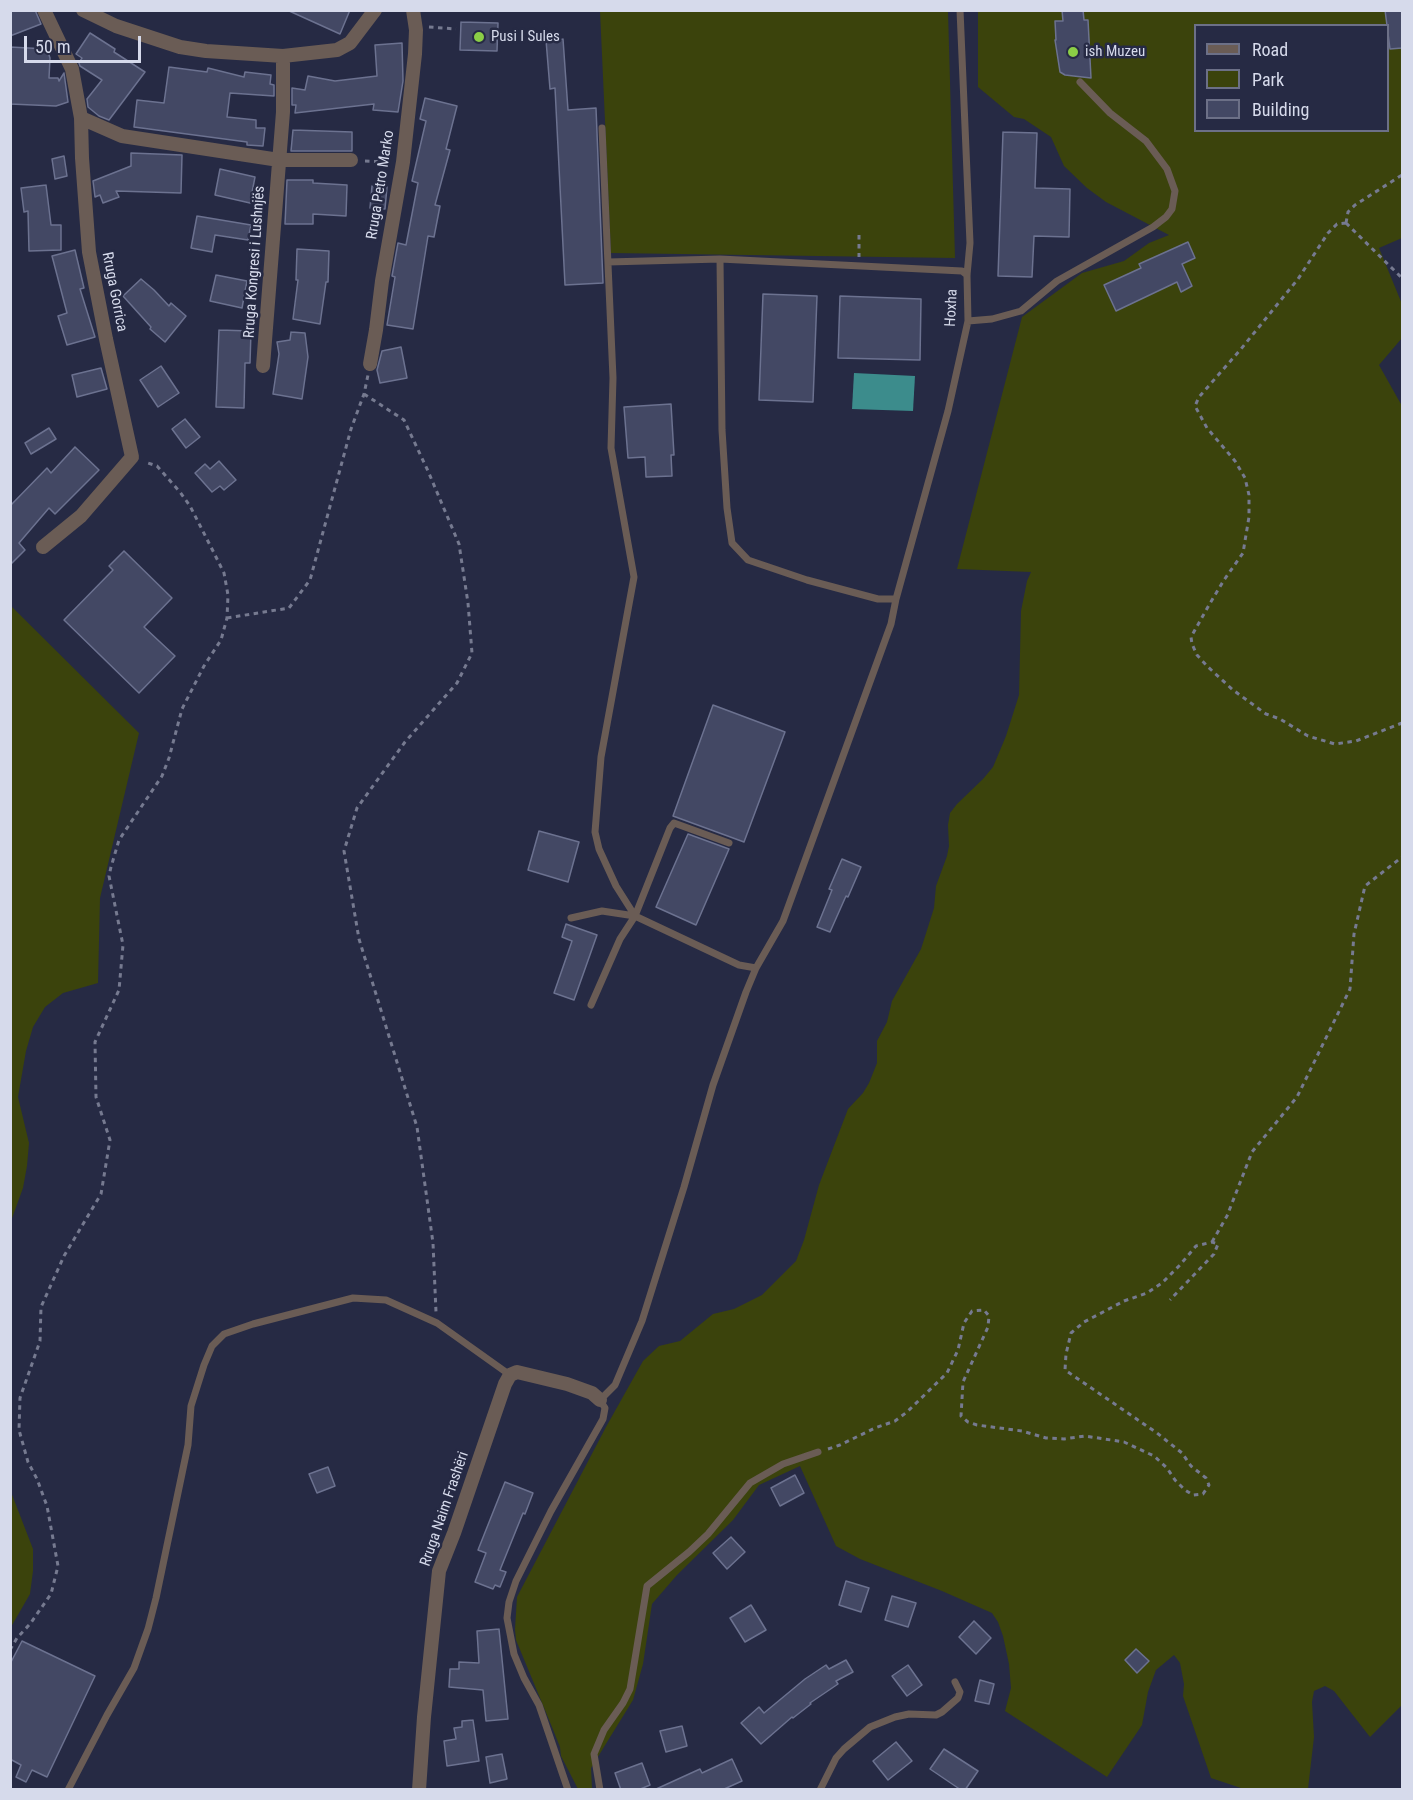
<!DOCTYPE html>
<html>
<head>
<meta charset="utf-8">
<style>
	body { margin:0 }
	#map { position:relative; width:1413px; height:1800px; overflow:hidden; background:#262a44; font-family:"Roboto Condensed",sans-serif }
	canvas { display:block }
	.frame { position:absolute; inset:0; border:12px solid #d6daeb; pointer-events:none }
	.legend { position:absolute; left:1194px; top:24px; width:195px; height:108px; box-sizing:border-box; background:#262a44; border:2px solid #6c7087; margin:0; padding:8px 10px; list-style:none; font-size:18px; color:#d6daeb }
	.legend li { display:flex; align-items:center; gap:12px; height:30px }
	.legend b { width:30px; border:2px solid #6c7087 }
	.scale { position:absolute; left:24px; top:36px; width:117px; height:27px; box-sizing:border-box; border:3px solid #d6daeb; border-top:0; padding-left:8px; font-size:18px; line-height:21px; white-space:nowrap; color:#d6daeb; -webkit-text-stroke:4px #262a44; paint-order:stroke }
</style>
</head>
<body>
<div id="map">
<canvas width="1413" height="1800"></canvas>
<div class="frame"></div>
<ul class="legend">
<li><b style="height:8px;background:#6a5c55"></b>Road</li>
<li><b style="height:16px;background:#3b430c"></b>Park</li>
<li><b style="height:16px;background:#434864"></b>Building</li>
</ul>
<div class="scale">50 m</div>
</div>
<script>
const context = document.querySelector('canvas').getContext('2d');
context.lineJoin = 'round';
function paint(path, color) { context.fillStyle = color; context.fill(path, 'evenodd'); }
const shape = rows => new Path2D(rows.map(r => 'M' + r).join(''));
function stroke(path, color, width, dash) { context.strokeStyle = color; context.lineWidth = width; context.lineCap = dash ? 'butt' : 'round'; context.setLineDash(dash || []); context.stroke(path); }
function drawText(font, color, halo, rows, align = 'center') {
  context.font = font + ' "Roboto Condensed",sans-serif'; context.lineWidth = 5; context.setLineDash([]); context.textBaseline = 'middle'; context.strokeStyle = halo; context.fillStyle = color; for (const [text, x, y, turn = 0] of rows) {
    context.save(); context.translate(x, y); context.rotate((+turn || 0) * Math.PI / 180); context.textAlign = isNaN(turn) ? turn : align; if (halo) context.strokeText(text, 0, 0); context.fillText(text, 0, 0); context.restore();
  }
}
paint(shape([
	[600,11,948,11,955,258,611,253],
	[978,11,1402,11,1402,238,1379,248,1402,304,1402,338,1379,365,1402,406,1402,1705,1370,1737,1334,1691,1325,1686,1314,1691,1312,1702,1314,1737,1308,1789,1244,1789,1211,1778,1183,1696,1184,1684,1180,1663,1174,1655,1156,1670,1148,1692,1142,1725,1107,1777,1005,1711,1011,1688,1009,1664,1003,1636,998,1622,992,1613,942,1591,860,1559,836,1546,800,1466,759,1485,733,1520,677,1575,652,1604,643,1664,633,1700,591,1768,592,1789,578,1789,561,1756,560,1747,552,1727,516,1640,515,1629,517,1597,606,1427,643,1361,659,1346,680,1341,713,1314,734,1309,762,1295,796,1261,804,1240,819,1185,848,1109,863,1093,869,1083,877,1063,877,1041,887,1022,892,1001,921,949,934,908,936,886,947,856,949,846,948,825,950,813,957,804,983,779,993,767,1006,736,1019,695,1021,611,1027,581,1031,572,957,569,1022,317,1082,273,1124,261,1149,243,1169,235,1106,202,1087,188,1064,166,1051,137,1024,119,1014,117,978,87],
	[1196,26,1388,26,1388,130,1196,130],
	[11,606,139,733,100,898,98,983,63,993,45,1007,33,1027,26,1051,18,1097,29,1143,27,1166,23,1188,11,1221],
	[11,1492,33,1549,33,1571,30,1594,11,1627]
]), '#3b430c');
paint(shape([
	[854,373,915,376,913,411,852,409]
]), '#3c8c8c');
const building = shape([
	[10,10,35,10,41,24,10,36,10,10],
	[287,10,350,10,340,34,287,10],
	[1062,10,1083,10,1084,20,1088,20,1091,78,1065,75,1060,72,1055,40,1056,40,1055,21,1063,21,1062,10],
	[1385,10,1402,10,1402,48,1390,49,1385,10],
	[461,22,498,23,497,51,460,50,461,22],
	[90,33,115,49,114,52,145,72,109,120,99,116,88,107,87,99,102,80,80,66,79,63,82,58,76,54,90,33],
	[563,39,568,110,596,108,603,283,565,285,555,88,550,89,546,40,563,39],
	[402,43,403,81,398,112,373,110,374,104,295,113,296,105,292,105,292,88,305,90,308,76,335,81,377,76,375,45,402,43],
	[10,47,47,49,50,58,49,78,58,78,59,81,64,73,68,102,56,106,10,104,10,47],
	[169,67,207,72,208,68,244,77,245,72,271,75,270,84,274,85,274,96,230,93,227,117,256,120,256,128,265,128,263,146,247,145,247,142,134,127,137,100,164,103,169,67],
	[425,98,457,106,446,149,450,150,435,205,440,206,434,237,428,236,413,329,387,325,395,277,392,276,398,243,406,245,418,183,412,181,426,121,420,119,425,98],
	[293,130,352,132,352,151,291,151,293,130],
	[1003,132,1037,133,1035,188,1070,189,1069,237,1034,236,1032,277,998,276,1003,132],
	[131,153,182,155,181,193,116,191,119,197,103,203,100,195,95,197,93,181,131,166,131,153],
	[64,156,67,176,55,179,52,159,64,156],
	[220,169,255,177,250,203,215,195,220,169],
	[287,180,313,180,313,183,347,185,346,216,313,214,313,224,285,224,287,180],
	[46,185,51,225,61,225,61,250,29,251,28,211,24,212,21,188,46,185],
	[372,186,387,187,385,209,370,208,372,186],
	[197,216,251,225,248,240,215,235,212,252,191,248,197,216],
	[1188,242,1195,258,1182,264,1192,286,1181,292,1177,282,1116,311,1104,285,1141,268,1139,264,1188,242],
	[297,249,329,251,328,282,326,282,320,324,293,319,298,280,296,280,297,249],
	[75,250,84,288,80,289,95,337,67,345,58,316,67,313,52,256,75,250],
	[216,275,247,281,242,308,210,301,216,275],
	[141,279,154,290,169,306,171,303,186,316,165,342,150,329,151,327,123,296,141,279],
	[763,294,817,296,813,402,759,400,763,294],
	[840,296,921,299,920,360,838,358,840,296],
	[219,330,251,331,250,363,245,363,244,408,216,407,219,330],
	[291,332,305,333,308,357,302,399,273,394,279,354,277,342,290,340,291,332],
	[401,347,407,378,380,383,377,370,382,351,401,347],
	[161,366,179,393,158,407,140,380,161,366],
	[101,368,107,389,77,397,72,375,101,368],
	[671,404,674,455,671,455,672,476,646,477,645,457,628,458,624,407,671,404],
	[185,419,200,437,186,448,172,429,185,419],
	[49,428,56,439,31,454,25,443,49,428],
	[75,447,99,470,55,514,49,508,19,543,25,550,10,565,10,506,47,468,51,473,75,447],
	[219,461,236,480,224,490,220,486,212,492,195,473,205,464,210,469,219,461],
	[124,551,172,598,144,627,175,656,139,693,64,620,113,570,109,566,124,551],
	[713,705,785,732,744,842,673,816,713,705],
	[539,831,579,842,568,882,528,870,539,831],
	[688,834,729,849,696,925,656,907,688,834],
	[842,859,861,867,848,897,846,896,830,932,817,927,832,890,829,889,842,859],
	[566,924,597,935,574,1000,554,993,572,941,562,937,566,924],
	[328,1467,335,1486,317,1493,309,1474,328,1467],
	[795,1475,804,1493,780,1506,771,1488,795,1475],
	[505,1482,533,1493,525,1514,523,1513,500,1570,506,1572,500,1587,495,1585,493,1589,475,1582,486,1553,478,1550,505,1482],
	[731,1537,745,1552,727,1569,713,1553,731,1537],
	[846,1581,869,1588,861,1612,839,1605,846,1581],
	[892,1596,916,1603,908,1627,885,1620,892,1596],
	[751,1605,766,1630,745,1642,730,1618,751,1605],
	[974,1621,991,1638,976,1654,959,1637,974,1621],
	[499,1629,508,1719,486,1721,483,1690,449,1687,450,1669,459,1669,459,1662,479,1663,477,1631,499,1629],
	[22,1641,95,1676,47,1777,32,1770,26,1782,16,1777,21,1765,10,1759,10,1664,22,1641],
	[1136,1649,1149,1661,1137,1673,1125,1660,1136,1649],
	[846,1660,853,1672,836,1681,838,1684,810,1703,811,1704,793,1718,792,1717,761,1744,741,1723,759,1707,764,1713,805,1679,826,1665,829,1669,846,1660],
	[908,1665,922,1685,907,1696,892,1676,908,1665],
	[980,1680,994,1684,989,1704,975,1701,980,1680],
	[473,1720,479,1761,447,1766,444,1741,456,1739,454,1728,462,1727,462,1721,473,1720],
	[682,1726,687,1746,666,1752,660,1731,682,1726],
	[896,1742,912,1761,888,1780,873,1761,896,1742],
	[944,1749,978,1771,965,1790,961,1790,930,1769,944,1749],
	[502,1754,507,1779,490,1783,486,1757,502,1754],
	[732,1759,742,1781,722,1790,654,1790,700,1769,702,1773,732,1759],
	[642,1763,650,1785,638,1790,621,1790,615,1773,642,1763]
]);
paint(building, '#434864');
stroke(building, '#6c7290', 1.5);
stroke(shape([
	[429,27,456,29],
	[365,161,389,162],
	[1346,223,1337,224,1328,233,1298,279,1241,349,1199,397,1195,406,1207,428,1235,461,1245,478,1249,495,1249,517,1243,553,1224,580,1209,605,1191,637,1192,644,1197,655,1208,667,1233,690,1266,714,1280,719,1308,736,1335,744,1356,741,1402,723],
	[1346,223,1402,278],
	[1346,223,1348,212,1355,205,1402,175],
	[859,235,859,257],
	[364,394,404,420,428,471,459,544,468,603,472,653,457,683,405,742,357,808,344,851,359,939,417,1127,433,1243,436,1312],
	[227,618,289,608,310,580,351,429,364,394,368,375],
	[1212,1242,1227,1216,1252,1152,1297,1097,1350,989,1354,934,1365,886,1402,857],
	[828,1449,840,1445,875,1428,895,1421,907,1412,947,1373,958,1350,964,1323,972,1311,984,1310,989,1316,988,1327,963,1382,961,1416,968,1422,977,1425,1022,1431,1046,1438,1064,1439,1085,1436,1124,1442,1154,1456,1167,1468,1175,1480,1185,1490,1193,1495,1203,1494,1209,1485,1206,1478,1191,1466,1182,1453,1157,1433,1065,1370,1066,1354,1071,1333,1084,1322,1124,1301,1147,1293,1162,1283,1180,1265,1196,1246,1212,1242,1218,1244,1214,1254,1170,1300],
	[10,1650,17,1638,30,1624,51,1594,58,1566,47,1506,37,1479,28,1462,19,1430,20,1398,40,1341,41,1307,64,1256,101,1194,110,1140,96,1097,95,1042,119,990,123,945,109,876,111,867,119,840,162,776,169,758,182,709,204,666,221,640,227,618,228,595,224,573,213,551,190,506,180,492,157,466,145,462]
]), '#767a90', 3, [4.5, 4.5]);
stroke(shape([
	[602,128,613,378,611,448,634,577,601,757,595,832,599,849,616,886,635,916,739,965,756,968],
	[720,259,722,430,727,508,732,543,748,560,807,580,878,599,896,599],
	[608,262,720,259,962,271,967,275],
	[968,321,992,319,1021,311,1057,281,1153,227,1166,217,1172,209,1175,191,1167,169,1146,141,1110,113,1080,82],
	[571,918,602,911,635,916],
	[591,1005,620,939,635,916,670,828,674,823,729,843],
	[68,1790,107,1715,134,1668,148,1629,156,1598,188,1445,191,1406,204,1365,212,1346,224,1334,253,1324,353,1298,386,1300,437,1323,510,1375],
	[568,1790,539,1705,524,1678,514,1654,507,1618,509,1602,516,1581,551,1511,603,1419,605,1408,600,1400,615,1385,642,1321,684,1187,713,1085,746,992,756,968,783,921,891,624,896,599,948,411,968,321,967,275,970,243,960,10],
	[600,1790,594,1754,604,1730,623,1703,630,1689,647,1586,689,1552,708,1534,750,1483,783,1464,818,1452],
	[820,1790,836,1758,844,1749,870,1727,895,1717,909,1714,936,1715,942,1712,958,1698,960,1692,955,1682]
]), '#6a5c55', 7);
stroke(shape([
	[83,10,116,26,180,47,206,51,283,56,337,50,350,43,375,10],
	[81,118,122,136,279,160,351,160],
	[370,364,376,330,382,281,403,162,415,54,416,30,413,10],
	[263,366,283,112,283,56],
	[43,547,81,516,132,457,106,339,89,252,82,158,81,118,72,69,44,10],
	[419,1790,424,1717,439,1571,454,1533,505,1384,510,1375,517,1372,567,1384,592,1393,600,1400]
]), '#6a5c55', 14);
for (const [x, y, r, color] of [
	[479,37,6,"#8bce46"],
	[1073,52,6,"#8bce46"]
]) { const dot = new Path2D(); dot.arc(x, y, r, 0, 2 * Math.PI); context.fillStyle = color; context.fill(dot); stroke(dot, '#262a44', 2); }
drawText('15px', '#d6daeb', '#262a44', [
	["Pusi I Sules",491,37],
	["ish Muzeu",1085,52]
], 'left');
drawText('15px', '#d6daeb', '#262a44', [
	["Rruga Petro Marko",381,185,-81],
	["Rruga Kongresi i Lushnjës",255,262,-86],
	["Rruga Gorrica",114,292,79],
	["Hoxha",952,308,-87],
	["Rruga Naim Frashëri",445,1509,-71]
]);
</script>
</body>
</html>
